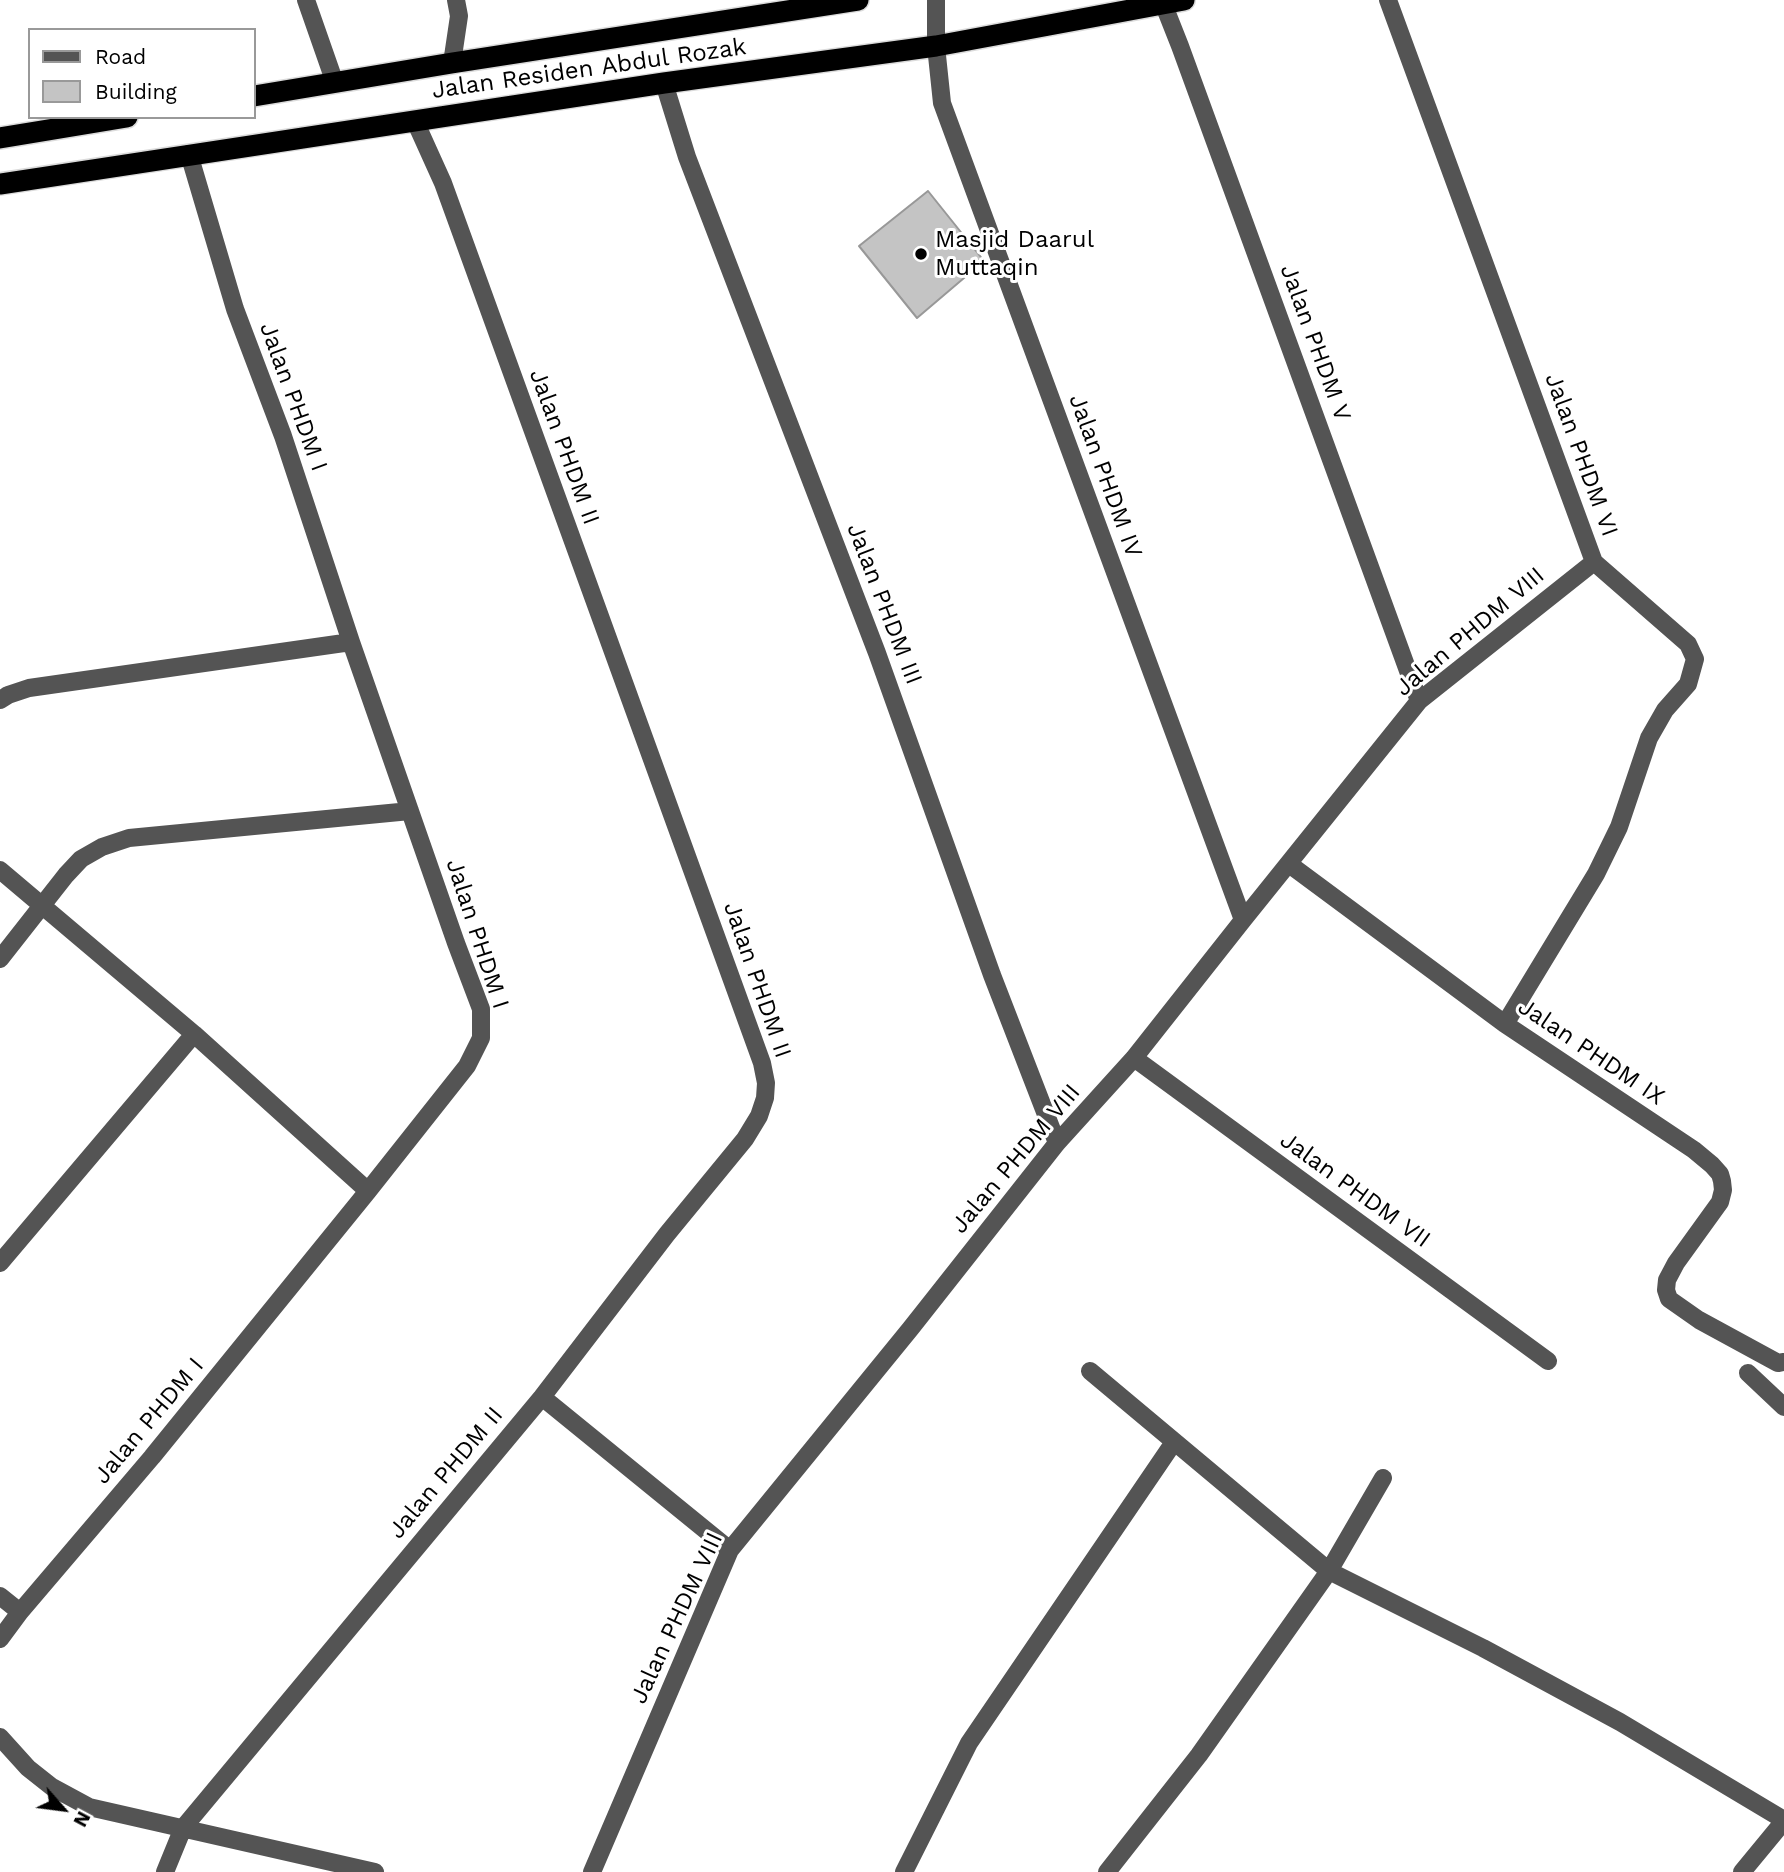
<!DOCTYPE html>
<html>
<head>
<meta charset="utf-8">
<style>
	body { margin:0 }
	#map { position:relative; width:1784px; height:1872px; overflow:hidden; background:#fff; font-family:"Work Sans",sans-serif }
	canvas { display:block }
	.legend { position:absolute; left:28px; top:28px; width:228px; height:91px; box-sizing:border-box; background:#fff; border:2px solid #999; margin:0; padding:9px 12px; list-style:none; font-size:21px; color:#000 }
	.legend li { display:flex; align-items:center; gap:14px; height:35px }
	.legend b { width:35px; border:2px solid #999 }
	.north { position:absolute; left:28px; top:1774px; width:70px; height:70px; -webkit-text-stroke:5px #fff; paint-order:stroke; rotate:118deg; font-size:19px; font-weight:700; line-height:28px; text-align:center; color:#000 }
	.north::after { content:''; display:block; margin:auto; width:24px; height:32px; background:#000; clip-path:polygon(50% 0,100% 100%,50% 72%,0 100%) }
</style>
</head>
<body>
<div id="map">
<canvas width="1784" height="1872"></canvas>
<ul class="legend">
<li><b style="height:9px;background:#545454"></b>Road</li>
<li><b style="height:19px;background:#c4c4c4"></b>Building</li>
</ul>
<div class="north">N</div>
</div>
<script>
const context = document.querySelector('canvas').getContext('2d');
context.lineJoin = 'round';
function paint(path, color) { context.fillStyle = color; context.fill(path, 'evenodd'); }
const shape = rows => new Path2D(rows.map(r => 'M' + r).join(''));
function stroke(path, color, width, dash) { context.strokeStyle = color; context.lineWidth = width; context.lineCap = dash ? 'butt' : 'round'; context.setLineDash(dash || []); context.stroke(path); }
function drawText(font, color, halo, rows, align = 'center') {
  context.font = font + ' "Work Sans",sans-serif'; context.lineWidth = 6; context.setLineDash([]); context.textBaseline = 'middle'; context.strokeStyle = halo; context.fillStyle = color; for (const [text, x, y, turn = 0] of rows) {
    context.save(); context.translate(x, y); context.rotate((+turn || 0) * Math.PI / 180); context.textAlign = isNaN(turn) ? turn : align; if (halo) context.strokeText(text, 0, 0); context.fillText(text, 0, 0); context.restore();
  }
}
const building = shape([
	[928,191,984,261,917,318,859,246,928,191]
]);
paint(building, '#c4c4c4');
stroke(building, '#989898', 2);
const highway = shape([
	[254,96,452,63,858,0],
	[0,138,127,117],
	[0,184,664,83,936,46,1184,0]
]);
stroke(highway, '#dbdbdb', 24);
stroke(shape([
	[306,0,335,83],
	[936,0,936,46,942,103,1243,920],
	[1388,0,1594,562,1688,644,1695,659,1688,684,1665,710,1649,738,1619,827,1596,874,1505,1024],
	[1163,3,1180,46,1419,701],
	[452,63,459,16,456,0],
	[664,83,687,157,877,653,992,975,1057,1143],
	[0,700,8,695,29,688,351,642],
	[1289,864,1505,1024,1694,1150,1712,1165,1720,1174,1722,1181,1723,1190,1720,1202,1676,1263,1667,1280,1666,1290,1669,1299,1699,1320,1778,1363,1784,1362],
	[0,870,194,1034,368,1191],
	[0,959,66,875,81,859,102,847,129,838,410,811],
	[1134,1058,1548,1361],
	[0,1263,194,1034],
	[1090,1371,1329,1571,1483,1648,1620,1722,1784,1820],
	[1748,1373,1784,1407],
	[542,1397,730,1550],
	[0,1596,20,1612],
	[0,1639,20,1612,152,1457,368,1191,467,1066,481,1038,481,1009,456,943,351,642,283,436,235,309,189,154],
	[0,1737,28,1768,52,1787,89,1807,375,1872],
	[165,1872,183,1828,542,1397,667,1234,745,1139,759,1116,765,1098,766,1083,762,1063,443,183,415,121],
	[592,1872,730,1550,911,1328,1057,1143,1134,1058,1243,920,1419,701,1594,562],
	[904,1872,969,1743,1174,1442],
	[1107,1872,1199,1755,1329,1571,1383,1478],
	[1742,1872,1784,1821]
]), '#545454', 18);
stroke(highway, '#000', 21);
for (const [x, y, r, color] of [
	[921,254,7,"#000"]
]) { const dot = new Path2D(); dot.arc(x, y, r, 0, 2 * Math.PI); context.fillStyle = color; context.fill(dot); stroke(dot, '#fff', 2.5); }
drawText('24px', '#000', '#fff', [
	["Jalan Residen Abdul Rozak",589,69,-8],
	["Jalan PHDM V",1315,343,70],
	["Jalan PHDM I",293,397,70],
	["Jalan PHDM II",564,447,70],
	["Jalan PHDM VI",1581,455,70],
	["Jalan PHDM IV",1105,476,70],
	["Jalan PHDM III",884,604,69],
	["Jalan PHDM VIII",1470,632,-40],
	["Jalan PHDM I",477,934,72],
	["Jalan PHDM II",757,980,71],
	["Jalan PHDM IX",1591,1052,34],
	["Jalan PHDM VIII",1016,1159,-50],
	["Jalan PHDM VII",1355,1190,36],
	["Jalan PHDM I",149,1421,-50],
	["Jalan PHDM II",446,1473,-50],
	["Jalan PHDM VIII",677,1618,-65]
]);
drawText('24px', '#000', '#fff', [
	["Masjid Daarul",935,240],
	["Muttaqin",935,268]
], 'left');
</script>
</body>
</html>
